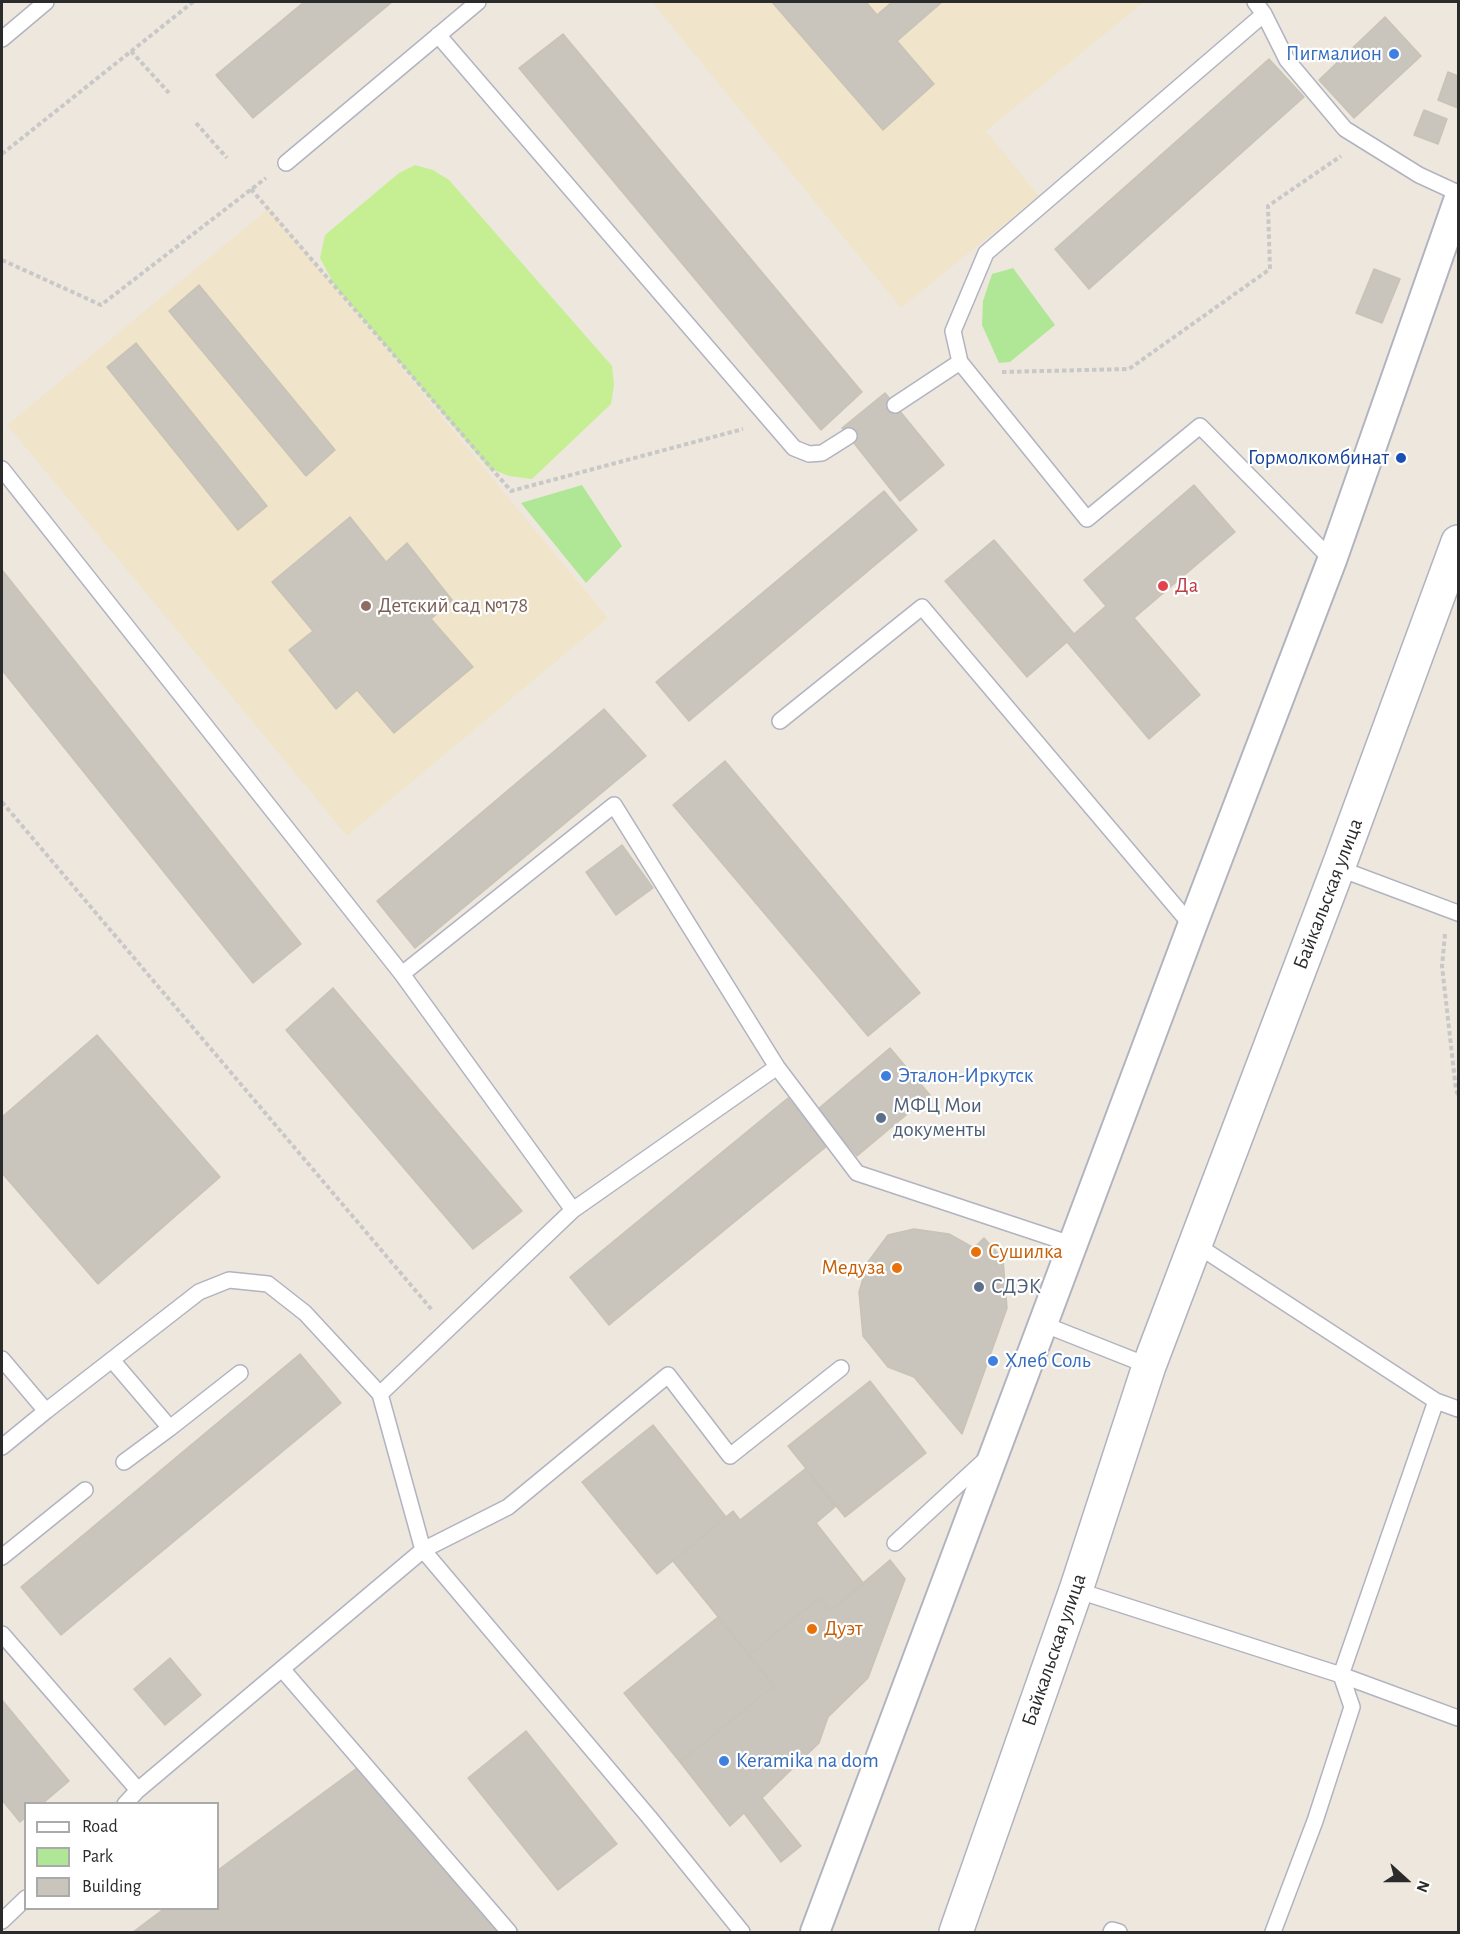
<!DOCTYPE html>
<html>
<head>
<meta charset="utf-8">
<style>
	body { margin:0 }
	#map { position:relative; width:1460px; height:1934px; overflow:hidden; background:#eee7dd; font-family:"Alegreya Sans",sans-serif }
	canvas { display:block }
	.frame { position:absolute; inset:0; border:3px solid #2b2b2b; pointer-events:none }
	.legend { position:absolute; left:24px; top:1802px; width:195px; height:108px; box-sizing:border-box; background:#fff; border:2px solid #aaa; margin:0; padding:8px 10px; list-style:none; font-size:18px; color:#2b2b2b }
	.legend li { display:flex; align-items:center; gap:12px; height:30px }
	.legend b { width:30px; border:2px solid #aaa }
	.north { position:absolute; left:1376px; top:1850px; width:60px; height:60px; -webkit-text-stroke:4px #fff; paint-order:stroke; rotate:111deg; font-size:16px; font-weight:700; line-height:24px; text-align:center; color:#2b2b2b }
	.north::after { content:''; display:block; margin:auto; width:21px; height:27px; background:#2b2b2b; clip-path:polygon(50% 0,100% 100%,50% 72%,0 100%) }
</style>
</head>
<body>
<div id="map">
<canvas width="1460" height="1934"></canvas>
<div class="frame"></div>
<ul class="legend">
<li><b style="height:8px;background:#fff"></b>Road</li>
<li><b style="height:16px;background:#b0e796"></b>Park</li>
<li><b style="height:16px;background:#c9c4bc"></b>Building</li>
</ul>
<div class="north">N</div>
</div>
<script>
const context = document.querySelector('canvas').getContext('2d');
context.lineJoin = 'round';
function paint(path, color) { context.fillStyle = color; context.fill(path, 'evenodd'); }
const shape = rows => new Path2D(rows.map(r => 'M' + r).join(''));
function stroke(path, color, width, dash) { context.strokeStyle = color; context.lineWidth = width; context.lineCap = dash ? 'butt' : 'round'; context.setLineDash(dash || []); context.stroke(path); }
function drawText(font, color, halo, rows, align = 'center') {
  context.font = font + ' "Alegreya Sans",sans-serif'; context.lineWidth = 4.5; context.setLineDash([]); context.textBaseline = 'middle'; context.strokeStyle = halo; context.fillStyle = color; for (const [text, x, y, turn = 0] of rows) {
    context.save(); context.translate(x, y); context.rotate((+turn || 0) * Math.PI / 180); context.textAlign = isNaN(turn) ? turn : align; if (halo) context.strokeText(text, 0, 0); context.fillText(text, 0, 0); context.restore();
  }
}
paint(shape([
	[652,2,1144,2,986,131,1039,196,901,308],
	[269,208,608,618,347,836,7,425]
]), '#f0e5cb');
paint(shape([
	[1013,268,1055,325,1010,362,999,363,982,325,983,301,992,274],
	[582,485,622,546,586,583,521,503]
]), '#b0e796');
paint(shape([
	[415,165,433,170,449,180,612,366,614,385,611,404,532,479,509,476,489,468,335,286,320,258,325,235,399,173]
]), '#c5ef92');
const building = shape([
	[304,2,392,2,253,118,216,75,304,2],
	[772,2,866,2,877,15,892,2,942,2,897,41,934,84,883,130,772,2],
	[1385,17,1421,56,1354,118,1319,80,1385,17],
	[563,34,862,392,821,430,519,68,563,34],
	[1269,59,1304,97,1089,289,1055,249,1269,59],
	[1448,72,1458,76,1458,108,1438,100,1448,72],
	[1424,110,1447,119,1438,144,1414,135,1424,110],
	[1374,269,1400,279,1382,323,1356,313,1374,269],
	[199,285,335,450,306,476,169,311,199,285],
	[136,343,267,506,238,530,107,367,136,343],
	[885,393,944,465,900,501,842,428,885,393],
	[1194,485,1235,532,1134,618,1200,695,1149,739,1067,642,1027,677,945,581,994,540,1074,634,1106,606,1084,580,1194,485],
	[884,491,917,530,689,721,656,682,884,491],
	[350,517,386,562,407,543,452,600,431,619,473,667,394,733,357,690,336,709,289,650,313,631,272,582,350,517],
	[2,570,301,944,253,983,2,670,2,570],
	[604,709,646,756,415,948,377,901,604,709],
	[725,761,920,993,868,1036,673,805,725,761],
	[622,845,653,888,616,915,586,872,622,845],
	[333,988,522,1211,473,1249,286,1030,333,988],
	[97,1035,220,1177,98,1284,2,1173,2,1117,97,1035],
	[890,1048,930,1095,857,1156,818,1109,890,1048],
	[788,1098,827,1146,609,1325,570,1277,788,1098],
	[914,1229,949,1234,974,1248,984,1238,1003,1259,1007,1308,962,1434,914,1377,888,1367,863,1336,859,1292,868,1262,888,1235,914,1229],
	[300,1354,341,1403,61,1635,21,1587,300,1354],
	[870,1381,926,1453,845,1517,788,1446,870,1381],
	[653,1425,726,1517,657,1574,582,1482,653,1425],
	[805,1469,835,1507,816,1523,864,1584,830,1611,819,1598,749,1655,673,1561,733,1511,740,1520,805,1469],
	[890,1560,905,1579,868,1678,828,1717,819,1743,762,1798,801,1846,781,1862,744,1813,730,1826,680,1762,774,1686,749,1655,819,1598,830,1611,890,1560],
	[718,1617,774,1686,680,1762,624,1693,718,1617],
	[170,1658,201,1695,165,1725,134,1689,170,1658],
	[2,1700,69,1781,42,1804,26,1804,26,1817,20,1822,2,1800,2,1700],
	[526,1731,617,1844,558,1890,468,1778,526,1731],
	[357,1768,500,1932,133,1932,165,1908,218,1908,218,1870,357,1768]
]);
paint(building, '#c9c4bc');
stroke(building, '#c9c3b6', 1.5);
const service = shape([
	[1255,2,1264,14,1287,60,1345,129,1419,175,1458,193],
	[1264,14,986,253,953,331,960,362,1087,519,1200,426,1332,560],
	[438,35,794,448,809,454,822,453,849,436],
	[2,39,46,2],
	[286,163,478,2],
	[895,405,960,362],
	[2,469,402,974],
	[780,721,922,607,1192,926],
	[1338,868,1458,913],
	[573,1210,402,974,614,805,777,1067,857,1173,1074,1245],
	[1195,1244,1436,1401,1458,1409],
	[1043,1324,1149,1366],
	[2,1359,46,1411,199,1292,229,1280,268,1284,305,1313,380,1394,423,1550,649,1817,742,1932],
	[112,1360,170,1428,240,1373],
	[380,1394,573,1210,777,1067],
	[2,1447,46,1411],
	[124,1462,170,1428],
	[895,1543,986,1459],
	[2,1557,85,1490],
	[1076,1590,1341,1675,1458,1718],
	[2,1634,138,1790,125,1804],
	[282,1669,509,1932],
	[138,1790,423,1550,508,1507,668,1375,730,1456,841,1368],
	[2,1921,26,1898],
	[1111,1932,1112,1930,1119,1932],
	[1273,1932,1315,1821,1352,1707,1341,1675,1436,1401]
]);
const minor = shape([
	[815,1932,1192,926,1332,560,1458,201]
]);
const secondary = shape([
	[956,1932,1076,1590,1149,1366,1338,868,1458,542]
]);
stroke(service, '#b1b3c0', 18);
stroke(minor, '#b1b3c0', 32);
stroke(secondary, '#b1b3c0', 36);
stroke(shape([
	[131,51,169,93],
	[196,123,227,158],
	[2,154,193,2],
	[251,189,511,491,743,429],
	[2,260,101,305,266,178],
	[1002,372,1129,369,1270,269,1268,206,1341,156],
	[2,802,432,1310],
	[1445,934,1442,966,1456,1090,1458,1095]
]), '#c8c8c8', 4, [4.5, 3]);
stroke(service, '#fff', 15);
stroke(minor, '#fff', 28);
stroke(secondary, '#fff', 33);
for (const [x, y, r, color] of [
	[1394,54,6,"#3f7fe0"],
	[1401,458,6,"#1a4fb4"],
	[1163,586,6,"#e0444e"],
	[366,606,6,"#8d6e63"],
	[886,1076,6,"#3f7fe0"],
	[881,1118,6,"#5c6f8a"],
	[976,1252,6,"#e8710a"],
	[897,1268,6,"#e8710a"],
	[979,1287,6,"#5c6f8a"],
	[993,1361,6,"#3f7fe0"],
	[812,1629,6,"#e8710a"],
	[724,1761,6,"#3f7fe0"]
]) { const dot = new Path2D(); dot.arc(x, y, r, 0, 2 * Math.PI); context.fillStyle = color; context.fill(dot); stroke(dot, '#fff', 2); }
drawText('21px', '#366cbe', '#fff', [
	["Пигмалион",1382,54,"right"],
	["Эталон-Иркутск",898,1076],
	["Хлеб Соль",1005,1361],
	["Keramika na dom",736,1761]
], 'left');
drawText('21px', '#164399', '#fff', [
	["Гормолкомбинат",1389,458]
], 'right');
drawText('21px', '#be3a42', '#fff', [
	["Да",1175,586]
], 'left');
drawText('21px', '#785e54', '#fff', [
	["Детский сад №178",378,606]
], 'left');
drawText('21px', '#2b2b2b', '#fff', [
	["Байкальская улица",1328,894,-69],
	["Байкальская улица",1054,1650,-71]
]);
drawText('21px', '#4e5e75', '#fff', [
	["МФЦ Мои",893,1106],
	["документы",893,1130],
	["СДЭК",991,1287]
], 'left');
drawText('21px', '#c56008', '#fff', [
	["Сушилка",988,1252],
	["Медуза",885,1268,"right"],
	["Дуэт",824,1629]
], 'left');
</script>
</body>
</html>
